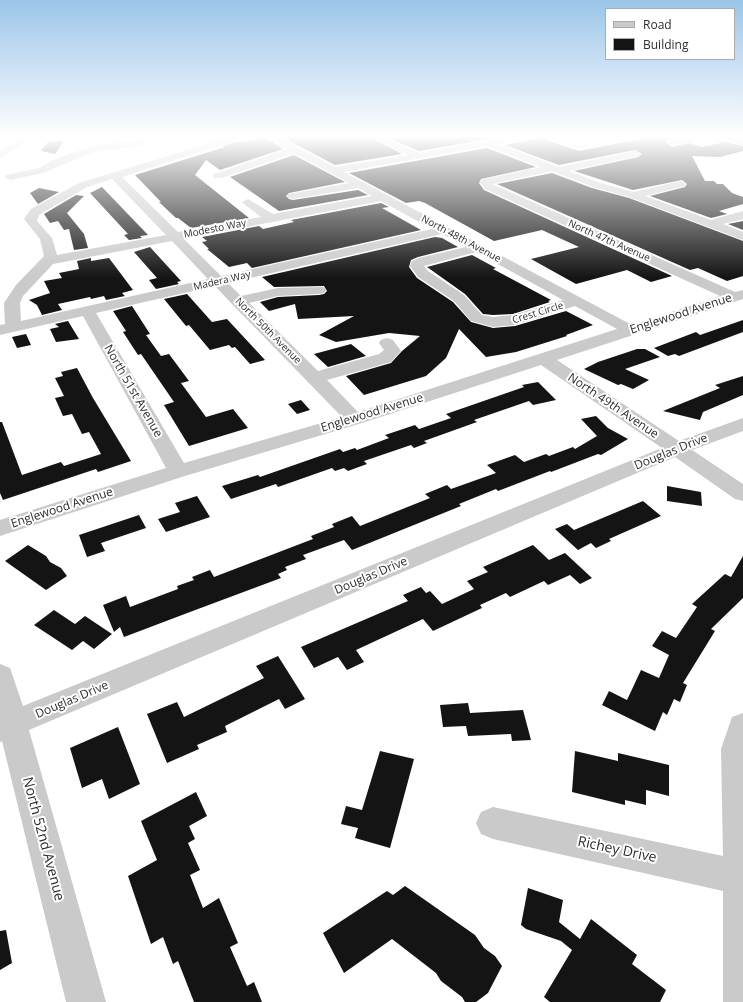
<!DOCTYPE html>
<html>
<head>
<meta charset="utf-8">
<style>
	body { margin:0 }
	#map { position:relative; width:743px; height:1002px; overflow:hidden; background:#fff; font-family:"Open Sans",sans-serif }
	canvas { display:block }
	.legend { position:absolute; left:605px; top:8px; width:130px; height:52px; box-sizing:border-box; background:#fff; border:1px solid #ababab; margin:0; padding:5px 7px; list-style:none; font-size:12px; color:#2d2d2d }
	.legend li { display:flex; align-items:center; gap:8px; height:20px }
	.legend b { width:20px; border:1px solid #ababab }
</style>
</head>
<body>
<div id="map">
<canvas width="743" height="1002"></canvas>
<ul class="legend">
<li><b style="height:5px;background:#cacaca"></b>Road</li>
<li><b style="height:11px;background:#141414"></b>Building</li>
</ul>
</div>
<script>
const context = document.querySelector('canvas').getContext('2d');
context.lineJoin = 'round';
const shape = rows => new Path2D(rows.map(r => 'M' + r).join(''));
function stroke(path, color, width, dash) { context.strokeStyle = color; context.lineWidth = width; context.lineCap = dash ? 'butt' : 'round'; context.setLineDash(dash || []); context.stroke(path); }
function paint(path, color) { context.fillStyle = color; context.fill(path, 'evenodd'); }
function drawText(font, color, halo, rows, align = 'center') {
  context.font = font + ' "Open Sans",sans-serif'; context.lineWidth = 4; context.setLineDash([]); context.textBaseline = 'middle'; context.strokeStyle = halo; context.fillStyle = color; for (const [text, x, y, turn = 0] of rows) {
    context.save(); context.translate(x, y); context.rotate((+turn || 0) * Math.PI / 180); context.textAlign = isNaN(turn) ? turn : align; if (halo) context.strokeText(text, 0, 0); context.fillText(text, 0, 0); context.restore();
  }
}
stroke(shape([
	[562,137,571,145,580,147,591,145,597,137]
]), '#c7deea', 2);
paint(shape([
	[282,137,370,137,402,154,335,165],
	[402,137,484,137,488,139,419,151,391,139],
	[650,137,674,138,668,140,666,143,672,147,689,143,702,147,725,142,743,146,743,151,720,157,692,156,705,181,714,181,717,184,723,184,732,193,743,197,743,204,719,211,727,214,711,218,650,196,685,187,687,184,682,180,633,190,574,171,638,157,642,154,635,150,559,165,505,145,540,138,579,151],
	[266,138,283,149,220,170,206,160,195,175,249,218,191,228,178,218,176,218,159,202,161,202,135,175,225,147,222,146,232,143],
	[64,141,55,154,41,151,48,142],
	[487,148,536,167,481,179,479,183,484,190,672,276,651,282,627,270,576,284,531,259,579,247,542,230,494,241,425,203,419,201,406,203,349,173],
	[294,155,345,182,289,193,286,196,289,199,293,200,358,190,368,195,279,211,230,177],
	[552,173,592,188,629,198,743,241,743,276,727,281,698,268,690,270,497,184],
	[102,187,148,235,140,236,142,238,129,240,124,235,128,234,90,193],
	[39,188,59,192,38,204,30,193],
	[76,195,84,196,67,213,84,234,88,248,74,250,69,229,64,230,58,221,50,223,44,214],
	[381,203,389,207,382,208,421,230,252,268,247,263,229,267,207,249,209,249,202,242,207,241,202,237,259,226,263,229,294,222,291,220],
	[743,221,743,230,728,224],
	[435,237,442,238,458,247,418,257,411,260,409,267,417,278,453,302,471,322,493,328,515,326,566,311,593,325,566,335,567,336,516,352,486,357,459,329,446,358,426,376,364,395,346,376,391,363,402,351,420,336,389,333,336,342,319,335,354,316,298,319,295,304,269,311,260,302,278,297,319,295,324,294,327,291,324,286,274,287,262,277],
	[150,247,181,281,177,282,179,284,156,289,149,280,157,278,134,252],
	[472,255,496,268,493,269,551,300,548,301,550,302,513,314,493,315,483,314,465,294,427,267],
	[91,258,91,261,109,258,133,290,122,293,125,296,106,300,104,296,91,299,90,297,58,304,62,310,42,315,37,305,29,300,50,293,44,281,62,278,59,273,79,269,77,261],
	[187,294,212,322,227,319,265,360,250,364,235,347,232,348,229,345,210,350,189,325,186,326,164,299],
	[132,306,150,334,146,335,161,356,169,354,189,381,181,383,206,417,233,409,248,428,189,446,164,405,174,402,141,354,138,355,123,332,126,331,113,311],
	[743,320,743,332,679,356,675,354,668,356,654,348,696,332,700,335],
	[68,321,79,339,56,342,50,329,59,327,55,324],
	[26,334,31,345,17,348,12,337],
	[351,344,366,356,328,367,314,354],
	[637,349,645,349,660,357,625,369,649,380,633,389,621,384,618,385,584,369,598,362],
	[77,368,93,398,131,461,98,472,96,469,3,500,0,493,0,422,2,422,22,475,61,462,64,466,101,454,89,432,82,434,72,414,63,416,55,398,64,396,55,378,63,376,61,372],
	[743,376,743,395,703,412,700,420,663,411,720,388,715,385],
	[538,382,556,400,533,405,529,401,474,420,477,422,424,441,427,443,414,448,411,445,364,461,367,464,348,471,344,468,335,471,332,468,278,487,276,484,231,499,222,486,258,475,260,477,340,449,343,452,355,448,357,450,389,438,385,435,415,425,419,429,451,418,446,414,524,387,522,385],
	[301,400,310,410,297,414,288,404],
	[596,416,608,428,628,439,601,455,598,454,551,472,550,471,498,491,496,489,459,504,461,506,352,550,344,540,303,555,306,559,285,567,287,570,278,574,281,578,190,612,124,637,120,627,114,632,103,605,126,596,130,607,178,589,177,586,194,580,192,577,210,570,214,577,313,539,311,536,334,527,332,524,352,516,360,526,430,498,425,494,447,485,451,489,496,473,487,465,515,455,524,462,546,454,549,456,573,447,575,449,597,436,581,419],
	[667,486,701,492,702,506,667,501],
	[197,496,210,517,166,532,158,519,180,512,175,503],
	[643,501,661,516,609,539,611,541,596,548,591,543,578,550,555,529,567,524,574,530],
	[139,515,146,528,101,543,105,551,87,557,79,535],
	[28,545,46,556,50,562,61,568,67,576,46,590,5,561],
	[533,545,549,560,565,553,592,578,580,584,570,575,548,585,544,581,510,597,506,593,480,605,482,608,433,631,423,619,356,650,364,662,347,670,338,657,314,668,301,647,408,601,403,595,421,587,426,593,430,591,442,604,474,589,467,581,488,572,483,567],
	[743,556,743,598,711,629,715,631,683,683,687,685,680,702,674,699,667,715,663,712,655,731,602,705,609,691,627,700,641,670,659,678,669,655,652,646,662,631,676,638,697,607,692,604,725,574,731,577],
	[54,610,75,624,85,616,112,634,94,649,83,641,72,650,34,625],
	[278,656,305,699,285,709,279,699,225,726,227,732,197,745,199,749,167,763,147,714,177,702,184,717,264,678,256,666],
	[468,703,470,713,523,710,531,740,512,741,511,734,468,736,466,726,443,727,440,705],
	[118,727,140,784,109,799,102,779,82,788,70,748],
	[380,751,414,759,390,848,355,838,358,828,341,824,346,806,362,810],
	[575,751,618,761,618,753,669,765,669,796,646,790,646,805,625,800,625,805,572,792],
	[196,792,207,816,189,826,195,839,188,843,200,870,190,875,203,908,219,898,238,943,230,947,247,986,254,982,262,1002,194,1002,178,961,173,964,163,937,151,944,128,876,157,860,141,821],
	[405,886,475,935,484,948,495,956,502,966,488,993,476,1002,465,1002,462,997,441,981,436,973,392,939,344,973,323,933,387,891,393,895],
	[528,888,563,900,559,922,580,939,591,919,637,955,632,964,666,990,660,1002,550,1002,544,997,572,950,561,941,526,929,521,925],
	[6,930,12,963,0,970,0,931]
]), '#141414');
paint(shape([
	[23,137,34,137,0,158,0,151,23,137],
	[149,137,165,137,135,147,96,151,43,173,10,180,5,177,6,175,40,168,51,161,91,146,135,141,149,137],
	[230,137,245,137,122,177,178,232,261,217,244,204,242,202,248,199,273,214,372,196,358,188,293,199,289,198,287,196,289,194,349,183,294,153,222,178,214,178,213,176,214,174,287,149,267,137,278,137,335,167,407,155,371,137,383,137,419,153,501,138,506,141,499,144,559,167,635,151,638,152,640,154,638,156,569,171,601,183,633,192,681,181,686,184,685,186,645,196,711,220,743,211,743,219,723,224,743,232,743,240,629,197,593,187,552,171,492,184,735,292,743,290,743,299,557,360,679,441,743,418,743,431,692,450,743,484,743,501,735,499,675,457,29,730,106,1002,66,1002,2,741,0,742,0,664,10,668,23,706,662,448,541,365,362,423,185,476,0,536,0,520,166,468,83,316,0,335,0,325,5,324,4,303,16,285,44,256,40,239,24,219,31,209,79,183,230,137],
	[487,146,541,167,481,180,480,182,485,189,720,296,632,325,344,172,487,146],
	[112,179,166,235,57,255,52,238,37,221,39,215,87,187,112,179],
	[381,201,432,229,221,276,184,239,381,201],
	[442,234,466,247,419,258,412,261,410,266,418,277,454,301,471,321,493,327,515,325,575,306,617,329,358,412,327,380,391,362,401,351,393,340,387,338,381,340,379,343,384,350,379,354,318,371,249,303,278,296,319,294,324,293,326,290,324,287,278,288,241,296,228,283,442,234],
	[172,241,208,279,21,321,20,303,23,296,53,264,172,241],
	[476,252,563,300,513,315,493,317,482,315,464,295,428,271,424,266,476,252],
	[215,286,232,304,342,417,184,463,96,313,215,286],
	[687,137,706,137,672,146,667,143,669,141,687,137],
	[721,137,743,139,743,145,722,139,721,137],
	[743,713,743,1002,723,1002,723,891,493,839,481,834,476,823,481,812,493,807,723,856,721,749,732,717,743,713]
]), '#cacaca');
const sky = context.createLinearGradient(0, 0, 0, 278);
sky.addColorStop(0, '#9bc5e9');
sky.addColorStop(0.49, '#fff');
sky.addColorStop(1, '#ffffff00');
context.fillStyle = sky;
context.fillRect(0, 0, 743, 278);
drawText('10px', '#2d2d2d', '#fff', [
	["Modesto Way",215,229,-11],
	["North 48th Avenue",461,239,28],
	["North 47th Avenue",609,241,24],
	["Madera Way",222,281,-13],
	["Crest Circle",538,313,-17],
	["North 50th Avenue",268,331,45]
]);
drawText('12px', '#2d2d2d', '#fff', [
	["Englewood Avenue",681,314,-18],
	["North 51st Avenue",133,391,60],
	["North 49th Avenue",613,406,34],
	["Englewood Avenue",372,413,-17],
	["Douglas Drive",671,452,-22],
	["Englewood Avenue",62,508,-18],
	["Douglas Drive",371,576,-23],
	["Douglas Drive",72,700,-23]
]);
drawText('14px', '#2d2d2d', '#fff', [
	["North 52nd Avenue",43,839,75],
	["Richey Drive",617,850,12]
]);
</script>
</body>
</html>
